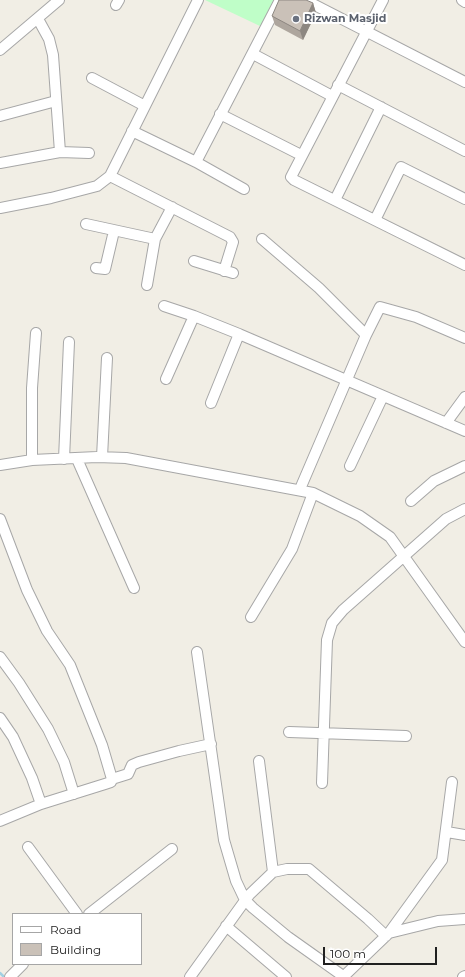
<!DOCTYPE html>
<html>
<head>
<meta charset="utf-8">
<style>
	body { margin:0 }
	#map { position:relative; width:465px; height:977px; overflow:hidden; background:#f1eee5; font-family:Montserrat,sans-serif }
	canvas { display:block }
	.legend { position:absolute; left:12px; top:913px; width:130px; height:52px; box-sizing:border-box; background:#fff; border:1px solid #a6a6a6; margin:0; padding:5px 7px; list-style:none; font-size:12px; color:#202020 }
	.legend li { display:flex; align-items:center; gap:8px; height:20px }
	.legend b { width:20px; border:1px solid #a6a6a6 }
	.scale { position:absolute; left:323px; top:947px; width:114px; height:18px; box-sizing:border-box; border:2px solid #202020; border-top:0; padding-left:5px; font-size:12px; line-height:14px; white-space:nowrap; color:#202020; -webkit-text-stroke:3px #fff; paint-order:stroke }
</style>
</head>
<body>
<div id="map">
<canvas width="465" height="977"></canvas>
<ul class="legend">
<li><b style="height:5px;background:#fff"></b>Road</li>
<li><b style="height:11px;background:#cac1b8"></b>Building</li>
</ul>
<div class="scale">100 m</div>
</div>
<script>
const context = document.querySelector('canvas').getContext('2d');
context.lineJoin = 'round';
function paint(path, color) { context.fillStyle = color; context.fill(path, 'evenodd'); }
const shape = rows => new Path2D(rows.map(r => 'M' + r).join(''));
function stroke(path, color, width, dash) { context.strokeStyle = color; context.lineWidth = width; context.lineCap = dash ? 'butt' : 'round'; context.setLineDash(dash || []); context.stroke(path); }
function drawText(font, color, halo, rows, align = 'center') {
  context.font = font + ' Montserrat,sans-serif'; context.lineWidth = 4; context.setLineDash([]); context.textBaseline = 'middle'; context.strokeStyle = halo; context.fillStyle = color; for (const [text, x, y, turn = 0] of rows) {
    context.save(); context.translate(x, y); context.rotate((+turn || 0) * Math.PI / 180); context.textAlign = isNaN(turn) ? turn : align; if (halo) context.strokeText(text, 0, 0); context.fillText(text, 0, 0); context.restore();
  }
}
paint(shape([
	[205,0,275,0,262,27]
]), '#bffec8');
stroke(shape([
	[0,973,4,977]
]), '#a2d0e3', 2.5);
const minor = shape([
	[305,0,465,82],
	[383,0,291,177,294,180,465,265],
	[462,0,465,2],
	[116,5,119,0],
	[38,19,49,39,53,55,60,152],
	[0,50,59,0],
	[253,54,332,96],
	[92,78,145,106],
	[338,85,465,151],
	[220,114,301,155],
	[0,116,56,101],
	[132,131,196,162,280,0],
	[196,162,244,189],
	[0,163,60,152,89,153],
	[110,176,230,237,233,242,224,271],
	[335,200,381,107],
	[0,208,51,198,97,186,110,176,198,0],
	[375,220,401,167,465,199],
	[86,224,155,239],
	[262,239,319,288,366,335],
	[194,261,233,273],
	[96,268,105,269,114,231],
	[147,285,155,239,172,207],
	[164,306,194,316,239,334,465,431],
	[166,379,194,316],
	[211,403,239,334],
	[446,423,465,397],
	[102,457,107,358],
	[64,459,69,342],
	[77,459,134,588],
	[32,460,32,388,36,333],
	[0,465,32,460,97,457,126,458,313,493,360,516,390,537,465,642],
	[350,466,383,396],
	[300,489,366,335,380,307,416,317,465,338],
	[411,501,434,481,465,466],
	[0,519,27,590,47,631,70,665,102,745,112,779,111,782,105,784,41,804,0,821],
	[251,617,292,549,313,493],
	[197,652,224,840,236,881,245,900,253,908,288,937,343,976],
	[0,657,19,683,48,729,64,762,74,794],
	[0,718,13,737,32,778,41,804],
	[289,732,406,736],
	[259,761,273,872],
	[112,779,128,774,132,765,139,762,179,751,211,744],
	[322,783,327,640,332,623,343,610,446,519,465,509],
	[447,832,465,835],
	[28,847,77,914],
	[89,914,172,849],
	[226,926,286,977],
	[389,933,442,860,452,782],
	[10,977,23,964],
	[190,977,249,895,273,872,287,869,309,869,368,919,386,936],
	[343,977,389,933,438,921,465,919],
	[463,977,465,976]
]);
stroke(minor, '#a7a7a7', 12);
stroke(minor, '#fff', 10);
paint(shape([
	[313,3,316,13,303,40,275,25,272,16]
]), '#aea69e');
paint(shape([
	[313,3,316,13,303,40,300,31]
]), '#8d8781');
const building = shape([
	[279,0,306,0,313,3,300,31,272,16,279,0]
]);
paint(building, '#cac1b8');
stroke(building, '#8d8781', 1);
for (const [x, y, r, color] of [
	[296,19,4,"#6b7280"]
]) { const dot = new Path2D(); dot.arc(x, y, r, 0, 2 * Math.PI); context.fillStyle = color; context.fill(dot); stroke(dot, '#fff', 1.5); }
drawText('bold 11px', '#5b616d', '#fff', [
	["Rizwan Masjid",304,19]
], 'left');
</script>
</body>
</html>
